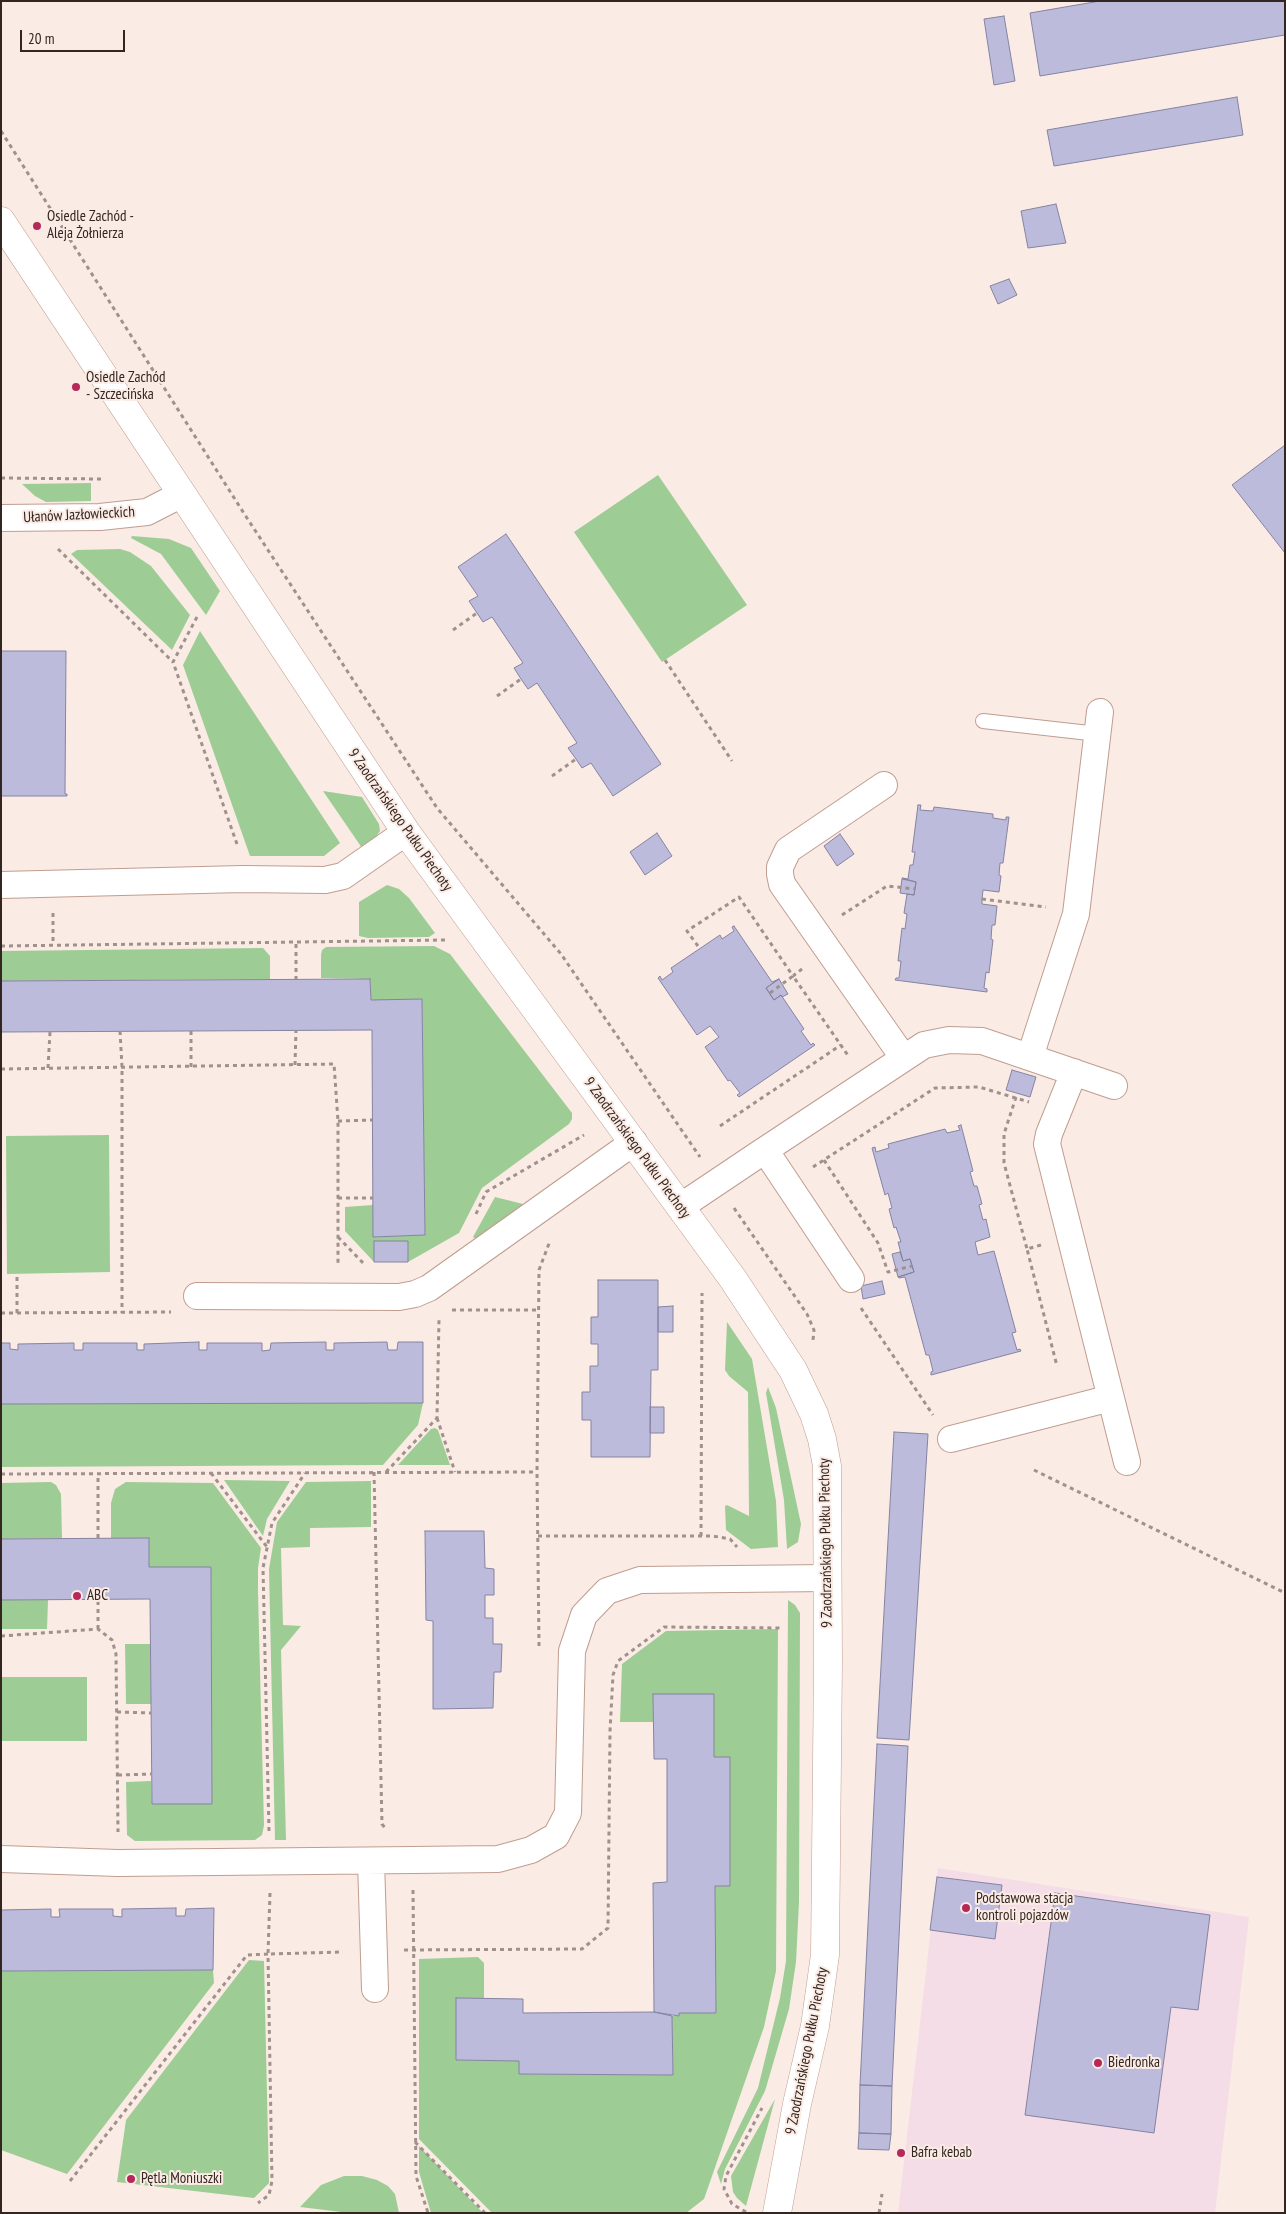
<!DOCTYPE html>
<html>
<head>
<meta charset="utf-8">
<style>
	body { margin:0 }
	#map { position:relative; width:1286px; height:2214px; overflow:hidden; background:#faebe5; font-family:"PT Sans Narrow",sans-serif }
	canvas { display:block }
	.frame { position:absolute; inset:0; border:2px solid #332520; pointer-events:none }
	.scale { position:absolute; left:20px; top:30px; width:105px; height:22px; box-sizing:border-box; border:2px solid #332520; border-top:0; padding-left:6px; font-size:15px; line-height:18px; white-space:nowrap; color:#332520; -webkit-text-stroke:4px #faebe5; paint-order:stroke }
</style>
</head>
<body>
<div id="map">
<canvas width="1286" height="2214"></canvas>
<div class="frame"></div>
<div class="scale">20 m</div>
</div>
<script>
const context = document.querySelector('canvas').getContext('2d');
context.lineJoin = 'round';
function paint(path, color) { context.fillStyle = color; context.fill(path, 'evenodd'); }
const shape = rows => new Path2D(rows.map(r => 'M' + r).join(''));
function stroke(path, color, width, dash) { context.strokeStyle = color; context.lineWidth = width; context.lineCap = dash ? 'butt' : 'round'; context.setLineDash(dash || []); context.stroke(path); }
function drawText(font, color, halo, rows, align = 'center') {
  context.font = font + ' "PT Sans Narrow",sans-serif'; context.lineWidth = 4; context.setLineDash([]); context.textBaseline = 'middle'; context.strokeStyle = halo; context.fillStyle = color; for (const [text, x, y, turn = 0] of rows) {
    context.save(); context.translate(x, y); context.rotate((+turn || 0) * Math.PI / 180); context.textAlign = isNaN(turn) ? turn : align; if (halo) context.strokeText(text, 0, 0); context.fillText(text, 0, 0); context.restore();
  }
}
paint(shape([
	[938,1868,1249,1917,1215,2213,898,2213]
]), '#f5dde7');
paint(shape([
	[658,475,747,605,662,662,574,532],
	[91,483,91,501,46,502,35,496,22,484],
	[132,536,169,539,191,548,220,591,206,615,161,554,131,538],
	[120,549,130,552,151,566,190,615,172,650,71,554,77,550],
	[200,631,340,843,324,856,250,856,183,665],
	[323,791,362,797,379,824,380,831,375,838,362,848],
	[387,885,399,889,409,898,435,933,429,937,368,938,359,936,359,902],
	[434,946,450,954,572,1113,572,1119,569,1124,482,1188,459,1233,408,1262,408,1241,375,1241,374,1262,345,1231,345,1207,373,1205,373,1237,425,1235,422,1000,371,1000,370,979,321,978,321,955,322,950,326,947],
	[263,948,270,956,270,979,1,981,1,951],
	[109,1135,110,1272,7,1274,6,1136],
	[495,1197,527,1205,476,1239,473,1237],
	[727,1322,752,1359,776,1501,778,1547,751,1549,726,1530,725,1506,727,1505,749,1516,748,1392,729,1376,725,1370],
	[768,1387,776,1408,801,1524,798,1542,787,1549,784,1500,766,1393],
	[423,1403,418,1425,383,1465,1,1467,1,1404],
	[435,1428,438,1430,450,1465,398,1465,431,1429],
	[224,1480,290,1481,267,1519,263,1536],
	[371,1481,371,1527,310,1528,310,1547,281,1548,283,1625,301,1626,281,1650,286,1840,275,1840,269,1569,277,1522,306,1482],
	[51,1482,56,1485,61,1494,62,1538,1,1539,1,1483],
	[126,1482,213,1483,261,1548,258,1568,258,1593,264,1825,262,1835,255,1840,135,1841,127,1835,126,1782,151,1781,152,1804,212,1804,211,1567,149,1567,149,1538,111,1538,111,1503,115,1489],
	[1,1600,48,1600,47,1629,1,1629],
	[788,1600,795,1605,800,1613,799,1902,796,1962,789,2009,765,2091,725,2169,721,2184,717,2172,758,2088,780,1998,786,1961],
	[778,1629,776,1971,764,2027,704,2199,686,2213,492,2213,419,2139,419,1959,478,1957,484,1963,484,1998,456,1998,457,2060,519,2061,519,2074,673,2075,672,2016,679,2016,679,2013,716,2013,715,1886,730,1885,730,1757,714,1757,714,1695,653,1695,653,1722,620,1722,622,1664,666,1631],
	[125,1644,150,1644,151,1704,126,1704],
	[1,1677,87,1677,87,1741,1,1741],
	[249,1960,264,1961,269,2183,254,2198,117,2182,126,2120],
	[213,1970,214,1983,67,2174,1,2150,1,1971],
	[775,2099,746,2206,737,2198,733,2192,731,2176],
	[419,2146,483,2213,431,2213,419,2172],
	[344,2176,362,2176,377,2180,388,2186,395,2194,399,2213,350,2213,300,2207,321,2185]
]), '#9ecc95');
const building = shape([
	[1100,1,1285,1,1285,35,1040,76,1030,13,1100,1],
	[1004,16,1015,81,994,85,984,19,1004,16],
	[1237,97,1243,135,1054,166,1047,130,1237,97],
	[1056,204,1066,243,1028,248,1021,211,1056,204],
	[1009,279,1017,295,998,304,990,286,1009,279],
	[1285,445,1285,553,1232,485,1285,445],
	[506,534,661,764,613,796,591,763,582,768,576,759,568,748,577,743,537,683,528,689,521,679,514,668,523,663,492,617,483,622,469,601,478,596,458,567,506,534],
	[1,651,66,651,65,794,67,794,67,796,1,796,1,651],
	[918,805,921,805,920,810,933,811,934,807,993,814,993,818,1006,820,1006,817,1009,817,1003,863,1000,863,999,875,1001,876,999,892,983,890,982,899,982,904,997,906,995,925,992,925,991,939,993,940,989,973,986,972,984,988,987,989,987,992,895,980,896,978,899,978,901,961,898,961,902,928,905,929,907,914,904,913,907,894,914,895,916,882,902,878,908,879,910,865,913,865,915,852,912,852,918,805],
	[657,833,672,856,645,875,630,852,657,833],
	[840,834,854,854,837,866,824,846,840,834],
	[902,879,916,882,914,895,900,893,902,879],
	[734,926,772,982,779,979,766,988,774,1000,781,995,804,1029,801,1031,811,1045,813,1043,815,1045,739,1097,737,1095,740,1093,730,1080,728,1081,705,1047,719,1037,710,1026,697,1035,658,978,660,976,662,980,673,972,671,968,720,935,722,939,734,931,732,927,734,926],
	[370,979,371,1000,422,999,425,1235,373,1237,372,1030,1,1032,1,981,370,979],
	[779,979,788,994,782,997,781,995,774,1000,766,988,779,979],
	[1012,1070,1036,1077,1030,1097,1006,1090,1012,1070],
	[961,1125,973,1171,970,1172,974,1186,977,1186,982,1204,979,1205,983,1220,986,1219,990,1237,975,1242,978,1255,994,1251,1016,1332,1012,1333,1017,1350,1020,1349,1021,1351,931,1375,931,1372,933,1371,929,1355,926,1355,905,1277,899,1278,898,1277,914,1272,910,1259,903,1261,898,1242,901,1242,896,1227,894,1228,889,1209,892,1208,888,1193,885,1195,872,1148,875,1147,876,1152,889,1148,888,1144,945,1129,947,1133,960,1130,958,1126,961,1125],
	[374,1241,408,1241,408,1262,374,1262,374,1241],
	[900,1252,903,1261,910,1259,914,1272,898,1277,892,1254,900,1252],
	[598,1280,658,1280,658,1370,651,1370,650,1457,591,1457,591,1420,582,1420,582,1392,590,1392,590,1366,598,1366,598,1344,591,1344,591,1317,598,1317,598,1280],
	[882,1281,885,1294,863,1299,861,1286,882,1281],
	[673,1306,673,1332,658,1332,658,1307,673,1306],
	[199,1342,199,1350,207,1350,207,1343,262,1343,262,1351,270,1350,271,1343,326,1342,326,1350,334,1350,334,1343,387,1342,388,1350,397,1350,398,1342,423,1342,423,1403,1,1404,1,1343,10,1343,10,1349,18,1350,18,1344,74,1343,74,1350,83,1350,83,1343,137,1343,137,1350,144,1350,144,1344,199,1342],
	[650,1407,664,1407,664,1433,650,1433,650,1407],
	[894,1432,928,1434,909,1740,877,1738,894,1432],
	[425,1531,484,1531,485,1568,494,1569,494,1595,485,1595,485,1618,493,1618,493,1644,502,1644,501,1672,494,1672,493,1708,433,1709,433,1621,426,1620,425,1531],
	[149,1538,149,1567,211,1567,212,1804,152,1804,150,1599,1,1600,1,1539,149,1538],
	[653,1694,714,1694,714,1757,730,1757,730,1886,715,1886,716,2013,679,2013,679,2016,654,2012,653,1883,667,1882,667,1759,654,1759,653,1694],
	[877,1744,908,1746,892,2086,860,2085,877,1744],
	[937,1877,1002,1885,995,1939,930,1930,937,1877],
	[1055,1893,1210,1915,1198,2010,1171,2007,1154,2133,1025,2115,1055,1893],
	[176,1908,176,1916,185,1916,186,1909,214,1908,213,1970,1,1971,1,1910,51,1909,51,1917,60,1917,59,1909,113,1909,113,1916,122,1917,122,1909,176,1908],
	[456,1998,523,1999,523,2013,654,2012,672,2016,673,2075,519,2074,519,2061,456,2060,456,1998],
	[860,2085,892,2086,891,2134,859,2133,860,2085],
	[859,2133,891,2134,889,2150,858,2149,859,2133]
]);
paint(building, '#bdbbdb');
stroke(building, '#8583a1', 1);
const lane = shape([
	[983,721,1098,734]
]);
const street = shape([
	[1,518,100,517,147,512,182,494],
	[884,785,788,850,780,867,780,874,782,884,903,1057],
	[1,885,242,879,325,880,343,876,406,832],
	[1030,1057,1076,914,1100,712],
	[1074,1072,1049,1134,1047,1144,1127,1462],
	[765,1150,924,1045,949,1040,982,1041,1114,1086],
	[680,1207,765,1150,851,1279],
	[197,1296,399,1297,415,1294,429,1288,634,1142],
	[951,1439,1111,1398],
	[1,1859,118,1863,413,1860,498,1859,531,1850,556,1836,568,1813,572,1651,584,1615,607,1591,640,1580,828,1578],
	[371,1861,375,1989]
]);
const secondary = shape([
	[1,221,406,832,733,1279,793,1370,814,1414,822,1439,827,1466,828,1663,825,1955,815,2026,797,2104,777,2213]
]);
stroke(lane, '#c09d90', 16);
stroke(street, '#c09d90', 28);
stroke(secondary, '#c09d90', 29);
stroke(shape([
	[1,131,245,515,437,808,561,954,700,1157],
	[1,478,101,479],
	[58,549,173,662],
	[197,617,173,662,238,847],
	[453,630,477,613],
	[665,660,732,761],
	[497,696,521,679],
	[552,776,576,759],
	[982,899,1046,907],
	[53,913,53,945],
	[842,915,887,886,915,889],
	[296,944,296,979],
	[1,946,446,940],
	[698,946,687,931,739,897,793,976,802,969],
	[770,993,793,976,849,1057],
	[120,1031,122,1067,122,1313],
	[191,1031,191,1067],
	[295,1065,296,1030],
	[48,1068,50,1032],
	[1,1069,334,1064,338,1121,338,1266],
	[1016,1097,1004,1134,1004,1163,1027,1249],
	[338,1121,372,1120],
	[720,1126,841,1045],
	[824,1160,878,1243,888,1272,912,1266],
	[813,1167,935,1088,979,1087,1029,1102],
	[338,1198,373,1198],
	[734,1208,807,1314,814,1330,813,1340],
	[476,1214,486,1192,584,1135],
	[338,1237,365,1265],
	[1041,1245,1027,1249,1057,1366],
	[861,1308,933,1415],
	[452,1310,539,1310],
	[1,1313,171,1312],
	[17,1313,17,1274],
	[437,1418,455,1472],
	[1034,1470,1285,1593],
	[374,1472,382,1824,385,1828],
	[386,1472,437,1418,439,1319],
	[211,1473,267,1547],
	[1,1474,537,1472],
	[538,1536,713,1536,730,1539,737,1547],
	[701,1536,702,1293],
	[98,1538,98,1474],
	[98,1629,98,1599],
	[1,1636,98,1629,112,1640,116,1654,118,1832],
	[539,1646,537,1472,539,1270,550,1241],
	[117,1712,151,1713],
	[118,1775,151,1774],
	[269,1831,263,1568,272,1523,305,1473],
	[413,1890,416,2176,428,2213],
	[270,1893,268,1954,343,1952],
	[404,1950,582,1949,608,1928,610,1731,613,1675,618,1661,664,1627,783,1628],
	[415,2142,485,2213],
	[70,2181,247,1955,268,1954,272,2181,269,2195,258,2203],
	[746,2212,732,2204,724,2189,726,2176,762,2108],
	[879,2213,882,2194]
]), '#a0918c', 3, [4, 4]);
stroke(lane, '#fff', 14);
stroke(street, '#fff', 26);
stroke(secondary, '#fff', 28);
for (const [x, y, r, color] of [
	[37,226,5,"#b6285a"],
	[76,387,5,"#b6285a"],
	[77,1596,5,"#b6285a"],
	[966,1908,5,"#b6285a"],
	[1098,2063,5,"#b6285a"],
	[901,2153,5,"#b6285a"],
	[131,2179,5,"#b6285a"]
]) { const dot = new Path2D(); dot.arc(x, y, r, 0, 2 * Math.PI); context.fillStyle = color; context.fill(dot); stroke(dot, '#faebe5', 2); }
drawText('15px', '#332520', '#faebe5', [
	["Osiedle Zachód -",47,217],
	["Aleja Żołnierza",47,234],
	["Osiedle Zachód",86,378],
	["- Szczecińska",86,395],
	["ABC",87,1596],
	["Podstawowa stacja",976,1899],
	["kontroli pojazdów",976,1916],
	["Biedronka",1108,2063],
	["Bafra kebab",911,2153],
	["Pętla Moniuszki",141,2179]
], 'left');
drawText('15px', '#332520', '#faebe5', [
	["Ułanów Jazłowieckich",79,515,-3],
	["9 Zaodrzańskiego Pułku Piechoty",400,820,55],
	["9 Zaodrzańskiego Pułku Piechoty",637,1148,54],
	["9 Zaodrzańskiego Pułku Piechoty",826,1543,-91],
	["9 Zaodrzańskiego Pułku Piechoty",807,2051,-79]
]);
</script>
</body>
</html>
